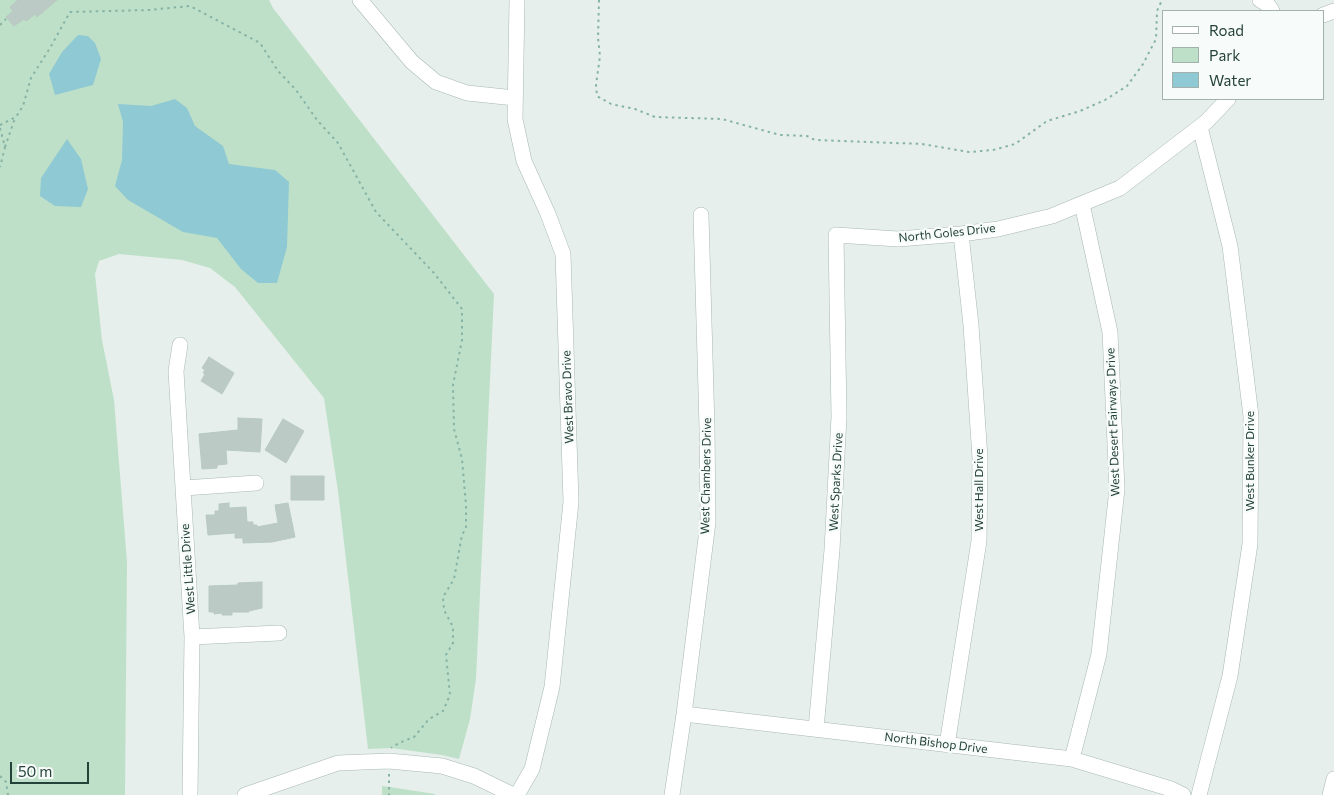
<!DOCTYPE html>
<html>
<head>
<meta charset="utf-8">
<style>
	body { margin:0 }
	#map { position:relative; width:1334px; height:795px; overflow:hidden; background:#e6efeb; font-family:Commissioner,sans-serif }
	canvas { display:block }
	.legend { position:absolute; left:1162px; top:10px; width:162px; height:90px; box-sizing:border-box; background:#f7fbf9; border:1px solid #a3b1ad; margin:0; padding:6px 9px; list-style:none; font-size:15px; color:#24423a }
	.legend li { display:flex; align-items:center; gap:10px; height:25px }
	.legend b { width:25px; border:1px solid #a3b1ad }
	.scale { position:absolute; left:10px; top:762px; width:79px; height:22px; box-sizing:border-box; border:2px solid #24423a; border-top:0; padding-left:6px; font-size:15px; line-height:18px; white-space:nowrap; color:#24423a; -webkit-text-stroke:4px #f7fbf9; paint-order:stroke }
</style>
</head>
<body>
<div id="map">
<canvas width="1334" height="795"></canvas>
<ul class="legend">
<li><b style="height:6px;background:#fff"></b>Road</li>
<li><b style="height:14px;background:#bfe0c8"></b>Park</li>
<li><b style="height:14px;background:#8ec9d4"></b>Water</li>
</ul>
<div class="scale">50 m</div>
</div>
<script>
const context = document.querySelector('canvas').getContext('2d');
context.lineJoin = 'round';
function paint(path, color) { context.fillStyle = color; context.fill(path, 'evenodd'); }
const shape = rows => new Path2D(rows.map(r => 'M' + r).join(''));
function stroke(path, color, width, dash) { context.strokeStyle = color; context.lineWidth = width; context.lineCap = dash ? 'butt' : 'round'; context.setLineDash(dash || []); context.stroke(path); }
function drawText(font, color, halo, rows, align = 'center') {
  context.font = font + ' Commissioner,sans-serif'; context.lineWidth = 4.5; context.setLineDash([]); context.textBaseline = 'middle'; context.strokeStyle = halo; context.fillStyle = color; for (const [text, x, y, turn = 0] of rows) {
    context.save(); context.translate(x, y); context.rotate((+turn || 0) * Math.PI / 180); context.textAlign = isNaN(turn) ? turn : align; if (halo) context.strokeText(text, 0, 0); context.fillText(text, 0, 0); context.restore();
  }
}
paint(shape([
	[0,0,269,0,273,8,494,294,476,679,470,719,459,759,442,755,391,748,368,749,338,491,324,398,235,287,210,268,182,260,119,254,99,261,95,274,102,340,114,400,127,562,125,795,0,795],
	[382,786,390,787,435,794,435,795,382,795]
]), '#bfe0c8');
paint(shape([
	[78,35,88,36,95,43,101,59,93,85,55,95,49,74,62,52],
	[175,99,187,108,195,126,223,146,229,164,275,170,289,182,287,247,277,283,258,283,241,269,217,238,183,232,128,200,115,186,122,160,123,122,118,104,151,106],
	[67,139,81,159,88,189,81,207,55,206,40,196,41,178]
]), '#8ec9d4');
const building = shape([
	[18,0,57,0,37,17,35,14,26,21,24,19,14,26,6,17,13,11,10,7,18,0],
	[209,357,234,373,222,394,201,381,205,374,203,373,205,370,202,368,209,357],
	[238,418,262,419,260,452,226,450,227,464,217,465,217,468,202,469,199,434,238,430,238,418],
	[283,419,304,431,286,463,265,450,283,419],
	[291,476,324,476,324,500,291,500,291,476],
	[229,503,229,508,246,507,247,522,253,522,253,525,257,525,257,527,278,523,275,505,288,503,295,537,272,542,243,543,243,538,235,538,235,533,208,535,206,515,215,515,215,511,219,511,219,504,229,503],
	[262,582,262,608,249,611,249,612,232,612,232,615,222,615,222,613,214,614,214,612,209,612,209,586,238,585,238,583,262,582]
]);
paint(building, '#bbcac4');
stroke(building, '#b8c9c2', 1);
const minor = shape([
	[360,0,412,62,436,82,467,93,515,98],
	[1260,0,1268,5,1272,11],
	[1323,15,1334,11],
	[180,345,176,371,192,637,190,795],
	[184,488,256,483],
	[192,637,279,633],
	[684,714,1072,759,1171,789,1183,795],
	[816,729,832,550,839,417,836,235,898,239,961,234,998,229,1052,216,1120,188,1206,122,1228,99],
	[947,745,979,541,980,458,971,325,961,234],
	[1072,759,1099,654,1117,489,1110,332,1082,204],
	[245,795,338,763,389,761,442,766,474,776,513,795],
	[517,795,532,769,552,687,571,502,563,254,548,214,524,161,515,119,517,0],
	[672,795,684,714,708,522,707,428,701,215],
	[1199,795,1230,676,1250,544,1251,416,1230,246,1200,127],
	[1330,795,1334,779]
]);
stroke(minor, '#a8b8b2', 16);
stroke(shape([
	[599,0,598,38,600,56,596,85,597,96,611,104,635,109,655,117,722,119,780,135,807,136,815,140,922,144,969,152,993,150,1015,144,1047,121,1080,111,1105,100,1127,86,1143,64,1156,39,1157,11,1162,0],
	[0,25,6,19],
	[0,125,16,117,23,106,31,78,50,48,70,12,149,10,190,6,260,43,278,71,296,90,317,120,338,143,376,212,434,273,462,309,462,340,453,385,454,429,462,459,466,505,466,528,462,535,454,579,443,597,444,610,453,627,453,643,446,655,450,695,443,711,429,719,414,737,399,743,391,748],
	[0,128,5,147,0,167],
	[5,147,15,118],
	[389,774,389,795],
	[0,776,6,782,8,795]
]), '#86b3a5', 2, [2.5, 4]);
stroke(minor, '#fff', 15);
drawText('12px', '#24423a', '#f7fbf9', [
	["North Goles Drive",947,233,-6],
	["West Bravo Drive",568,397,-92],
	["West Desert Fairways Drive",1113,422,-92],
	["West Bunker Drive",1250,461,-90],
	["West Chambers Drive",706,476,-89],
	["West Sparks Drive",836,482,-87],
	["West Hall Drive",979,490,-90],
	["West Little Drive",188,569,-94],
	["North Bishop Drive",936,743,7]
]);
</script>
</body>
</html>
